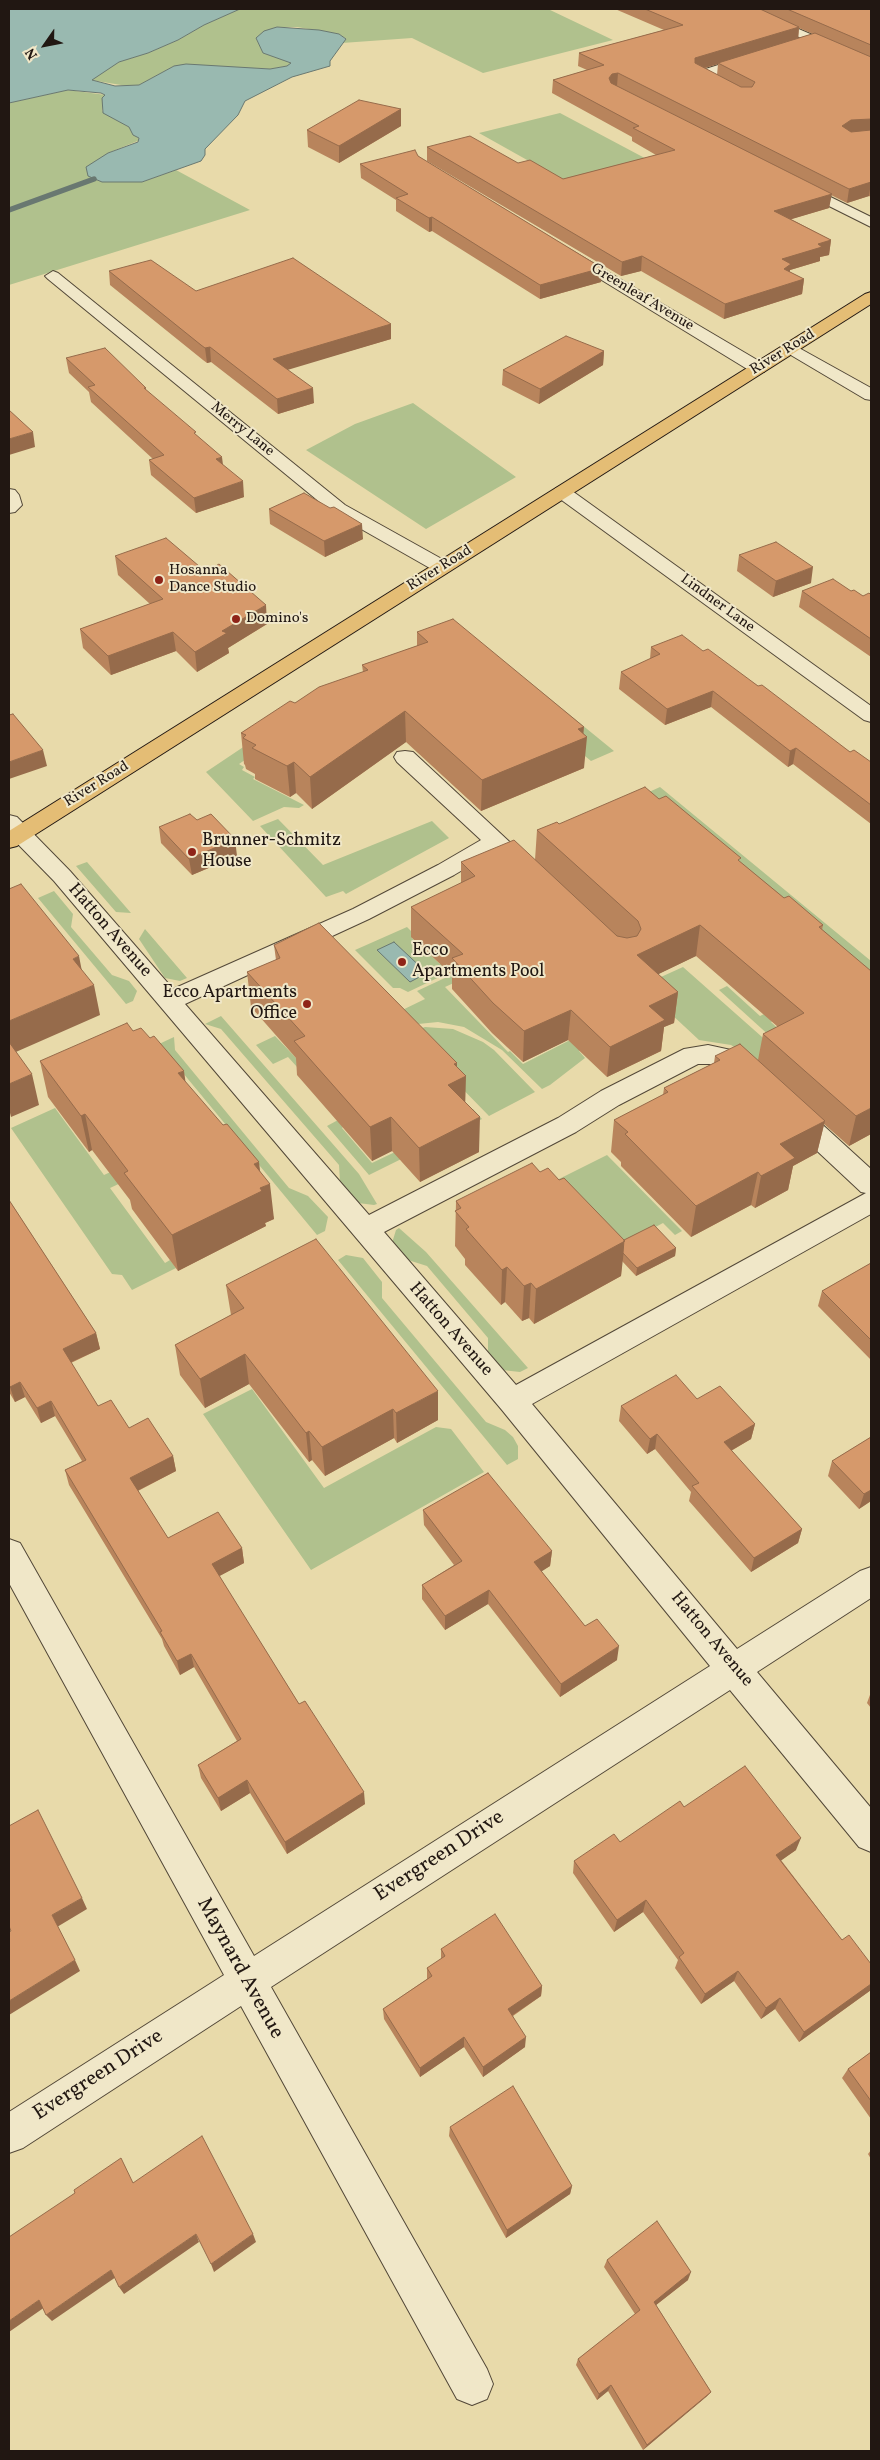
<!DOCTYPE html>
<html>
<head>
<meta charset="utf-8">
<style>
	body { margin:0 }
	#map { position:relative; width:880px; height:2460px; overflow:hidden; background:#e8daaa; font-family:Vollkorn,serif }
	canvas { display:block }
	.frame { position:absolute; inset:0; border:10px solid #211712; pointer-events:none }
	.north { position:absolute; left:20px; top:20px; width:50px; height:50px; -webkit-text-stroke:4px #f0e7c8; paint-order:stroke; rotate:237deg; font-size:14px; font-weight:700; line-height:20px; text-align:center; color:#211712 }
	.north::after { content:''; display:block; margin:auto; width:18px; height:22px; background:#211712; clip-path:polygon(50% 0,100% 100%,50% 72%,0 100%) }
</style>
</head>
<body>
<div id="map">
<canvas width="880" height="2460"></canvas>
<div class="frame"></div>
<div class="north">N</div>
</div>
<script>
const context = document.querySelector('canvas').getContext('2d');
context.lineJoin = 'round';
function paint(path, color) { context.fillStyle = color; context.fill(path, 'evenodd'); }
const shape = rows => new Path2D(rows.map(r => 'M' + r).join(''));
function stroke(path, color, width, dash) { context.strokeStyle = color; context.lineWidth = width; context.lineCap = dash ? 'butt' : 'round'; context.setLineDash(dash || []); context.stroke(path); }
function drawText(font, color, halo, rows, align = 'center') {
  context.font = font + ' Vollkorn,serif'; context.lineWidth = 4; context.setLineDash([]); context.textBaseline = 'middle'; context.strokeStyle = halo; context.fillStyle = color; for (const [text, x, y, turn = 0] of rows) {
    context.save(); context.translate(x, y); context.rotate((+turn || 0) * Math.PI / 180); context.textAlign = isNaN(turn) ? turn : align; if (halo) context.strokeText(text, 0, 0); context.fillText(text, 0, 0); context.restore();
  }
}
paint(shape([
	[240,9,548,9,613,40,483,73,412,38,342,43,346,39,339,34,297,27,277,27,256,38,263,53,292,63,287,66,270,69,174,66,139,85,127,86,91,80,119,62,148,53,178,40,204,25],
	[68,90,106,95,102,111,129,127,140,140,108,153,102,182,142,182,176,170,250,210,9,285,9,103],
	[560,113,656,164,593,197,479,133],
	[413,403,516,477,426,529,306,450,355,424],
	[527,680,614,751,591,761,504,689],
	[297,711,289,730,239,764,244,767,242,770,255,777,253,779,304,805,299,808,284,807,253,821,206,772],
	[660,787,871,961,871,997,852,982,771,1022,793,1043,783,1048,719,990,727,986,760,1016,843,975,649,792],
	[278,819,323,865,432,821,449,838,346,894,343,891,326,897,260,826],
	[87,862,131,913,116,912,76,866],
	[54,891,73,914,71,927,112,975,129,981,137,991,133,1001,126,1004,38,898],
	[407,927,415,935,412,938,440,964,444,963,452,971,408,992,400,988,393,988,355,950],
	[145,929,187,978,180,981,165,978,139,939],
	[536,945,445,987,508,1052,510,1051,523,1064,576,1037,596,1042,579,1051,585,1058,550,1085,542,1089,502,1050,464,1027,438,1022,418,1024,392,1015,425,999,417,991,477,963],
	[683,967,779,1052,758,1062,731,1045,699,1040,641,986],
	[221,1016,359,1174,377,1204,374,1205,358,1203,340,1182,339,1165,221,1029,205,1024],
	[425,1027,453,1029,483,1042,494,1050,535,1092,489,1116,408,1033],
	[275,1036,297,1059,298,1068,288,1057,273,1064,256,1045],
	[174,1037,175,1050,289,1188,308,1196,328,1217,325,1231,317,1235,159,1044],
	[55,1108,104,1175,203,1129,209,1142,110,1188,165,1263,170,1260,176,1268,132,1290,122,1275,112,1274,11,1128],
	[473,1109,482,1119,369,1175,327,1126,338,1120,344,1126,342,1128,372,1163,416,1142,413,1138],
	[607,1155,682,1231,675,1235,663,1223,603,1255,541,1188],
	[399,1228,426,1252,528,1368,520,1372,502,1370,488,1354,488,1338,427,1266,408,1260,392,1243,396,1230],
	[346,1255,363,1258,382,1282,382,1298,486,1422,505,1430,513,1437,518,1446,518,1459,507,1465,338,1260],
	[252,1389,324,1488,436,1427,451,1429,484,1472,311,1570,203,1414]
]), '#b0c18d');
const water = shape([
	[9,9,240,9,204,25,178,40,148,53,119,62,92,80,115,86,139,85,174,66,186,64,270,69,287,66,291,63,263,53,256,38,264,31,277,27,319,30,339,34,346,39,330,61,330,66,292,77,245,101,238,115,205,149,205,155,201,161,142,182,102,182,88,176,86,167,108,153,138,142,139,138,133,135,129,127,103,113,102,98,105,95,101,93,68,90,9,103,9,9],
	[394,942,427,973,410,982,377,950,394,942]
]);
paint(water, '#99b9b0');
stroke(water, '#697871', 1);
stroke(shape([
	[9,210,94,179]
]), '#697871', 5.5);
const street = shape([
	[736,9,752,9,871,60,871,69,736,9],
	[753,54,757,55,759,58,757,61,712,76,731,84,732,87,731,90,721,90,695,75,696,72,753,54],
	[798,181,871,217,871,227,793,188,791,185,793,182,798,181],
	[569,249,764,364,766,368,764,372,752,372,564,257,561,254,569,249],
	[53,271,58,273,345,505,449,563,452,567,449,571,435,571,333,513,48,279,45,276,53,271],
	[790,343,871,388,871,400,865,399,784,351,782,348,784,345,790,343],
	[562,487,568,488,871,706,871,722,864,720,556,496,553,492,556,488,562,487],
	[9,489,15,490,19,495,22,505,15,512,9,513,9,489],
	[405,751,413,752,515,847,518,852,515,857,507,859,499,857,493,852,454,875,369,919,185,1004,369,1215,558,1118,601,1091,684,1049,708,1045,731,1050,744,1056,759,1068,763,1074,759,1080,750,1083,741,1080,717,1064,698,1064,619,1105,576,1132,384,1232,516,1385,866,1193,861,1192,784,1120,780,1113,784,1106,793,1104,802,1106,871,1169,871,1214,532,1404,737,1649,860,1571,871,1567,871,1598,757,1672,871,1808,871,1852,859,1847,730,1690,271,1987,487,2369,493,2384,487,2399,472,2405,457,2399,241,2006,23,2148,9,2153,9,2112,224,1975,9,1583,9,1539,20,1543,254,1956,710,1666,502,1410,54,881,9,835,9,815,17,817,70,871,173,989,353,909,438,865,481,840,397,762,394,757,397,752,405,751]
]);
const primary = shape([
	[871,292,871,304,17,846,9,848,9,831,865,294,871,292]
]);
stroke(street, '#534838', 2);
stroke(primary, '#211712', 2);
paint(street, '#f0e7c8');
paint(primary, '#e4bd75');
paint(shape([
	[615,9,871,9,871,197,869,196,847,203,831,195,829,208,791,219,831,240,829,255,820,257,820,261,790,270,790,272,804,279,802,294,724,319,641,271,621,276,427,161,427,147,518,163,563,179,656,155,632,141,632,137,552,93,553,80,587,70,578,66,579,53,664,30],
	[799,28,813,34,798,38],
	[718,64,717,75,705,68],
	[401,109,401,126,339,163,308,147,307,130],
	[418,156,602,268,601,282,540,299,432,231,429,232,396,211,396,200,361,178,360,164],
	[109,271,196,291,391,324,391,339,287,369,314,403,278,414,211,362,207,363,203,360,110,285],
	[604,351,603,365,539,404,502,385,503,370],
	[66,358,146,388,146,390,197,436,223,465,244,497,196,513,151,475,149,460,153,459,91,402,89,392,69,373],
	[330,508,363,539,325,557,270,524,269,509],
	[739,555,811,583,773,597,737,571],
	[115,556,267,624,228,648,229,653,197,672,176,651,111,675,83,648,80,629,150,604,118,575],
	[802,591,851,591,863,596,871,595,871,657,799,607],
	[417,632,584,734,584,768,481,811,406,742,312,809,296,793,290,797,255,779,255,774,246,769,245,765,244,764,241,733,295,703,363,672,362,665,417,646],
	[651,647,703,651,758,686,850,752,871,762,871,824,793,764,788,767,711,707,665,725,619,689,621,672,650,659],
	[197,820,237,856,192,875,161,843,159,827],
	[559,824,740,862,784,898,823,925,822,930,871,1134,849,1146,824,1124,817,1153,793,1166,788,1190,755,1208,751,1205,691,1237,621,1166,621,1162,611,1152,614,1120,663,1095,664,1088,714,1063,715,1056,758,1060,763,1034,778,1027,696,956,658,974,678,992,674,1023,664,1027,661,1051,607,1077,568,1040,523,1062,492,1033,452,989,452,975,411,937,411,907,461,883,461,862,535,860,537,830],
	[274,945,457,1068,465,1102,479,1152,420,1182,392,1151,372,1161,297,1075,296,1058,251,1007,247,972,276,960],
	[133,1031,185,1082,260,1172,274,1219,265,1223,266,1226,178,1271,132,1209,130,1200,92,1150,89,1152,48,1097,40,1061],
	[540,1172,559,1180,624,1240,676,1248,675,1256,636,1276,622,1261,621,1276,534,1324,529,1318,522,1321,505,1302,501,1305,465,1265,465,1259,455,1246,456,1201],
	[9,1200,96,1333,100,1349,71,1363,98,1406,129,1428,173,1456,176,1471,138,1491,168,1538,242,1548,244,1563,219,1576,299,1704,365,1804,287,1854,250,1793,221,1811,201,1778,198,1765,237,1741,194,1667,180,1675,164,1646,162,1639,69,1485,65,1470,82,1461,55,1416,41,1423,25,1397,15,1402,9,1392],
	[871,1263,871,1360,818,1306,822,1291],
	[226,1285,438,1420,397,1443,394,1438,325,1476,312,1460,309,1462,249,1384,205,1408,180,1375,175,1345,231,1315],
	[697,1399,755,1424,751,1439,731,1451,802,1529,798,1543,751,1572,689,1501,691,1492,655,1449,647,1454,619,1421,621,1406],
	[871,1437,871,1501,859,1509,828,1476,832,1461],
	[423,1510,552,1551,550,1566,541,1571,585,1626,617,1660,560,1697,488,1604,445,1630,422,1599,422,1585,454,1565,424,1525],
	[871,1692,871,1708,867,1703],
	[684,1807,796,1850,781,1860,842,1940,871,1964,871,1990,799,2042,775,2009,761,2019,734,1981,701,2004,675,1968,678,1960,643,1912,614,1932,573,1873,574,1861,620,1842],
	[441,1949,542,1986,541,1996,513,2016,525,2047,483,2077,464,2047,420,2077,384,2019,383,2009,427,1979,427,1968,441,1959],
	[871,2052,871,2119,842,2078,848,2069],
	[450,2127,572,2186,570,2194,506,2238,449,2136],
	[871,2150,871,2159,868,2154],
	[607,2260,688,2280,656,2305,711,2392,706,2397,643,2450,608,2391,597,2400,576,2365,578,2359,635,2314,604,2267]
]), '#b8845c');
paint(shape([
	[799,27,798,40,718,63,718,64,694,71,695,58],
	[618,73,617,86,611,87,609,78,612,74],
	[401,109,401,126,339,163,339,146],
	[871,119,871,130,849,134,842,126,851,120],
	[871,182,869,196,847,203,849,189],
	[832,194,829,208,772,225,774,211],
	[432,217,432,231,429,232,429,218],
	[831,240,829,255,820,257,820,261,790,270,789,279,782,284,782,259,818,244],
	[642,256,641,271,621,276,622,262],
	[602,268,601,282,540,299,540,285],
	[804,279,802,294,724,319,725,304],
	[391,324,391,339,274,374,273,359],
	[210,347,211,362,207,363,205,348],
	[604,351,603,365,539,404,540,389],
	[313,388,314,403,278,414,277,399],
	[33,432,35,447,9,455,9,439],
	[222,457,224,473,216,459],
	[243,481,244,497,196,513,194,498],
	[362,524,363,539,325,557,324,541],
	[813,567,811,583,773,597,776,581],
	[266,605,267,624,228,648,229,653,197,672,195,652,222,631],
	[173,632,176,651,111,675,108,656],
	[713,691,711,707,665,725,667,709],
	[405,711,406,742,312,809,310,777],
	[584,727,583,738,587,737,584,768,481,811,482,780,578,729],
	[796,748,793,764,788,767,790,751],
	[43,750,47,766,9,779,9,762],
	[294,762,296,793,290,797,287,766],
	[235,839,237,856,192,875,189,859],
	[700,925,696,956,634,986,637,955],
	[79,956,85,987,73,959],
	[94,985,100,1015,9,1055,9,1021],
	[678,992,674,1023,664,1027,661,1051,607,1077,610,1047,649,1006],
	[571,1010,568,1040,523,1062,524,1031],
	[457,1063,457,1080,466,1076,465,1111,448,1085,454,1064],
	[184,1071,189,1107,178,1073],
	[32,1074,39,1105,11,1117,9,1109,9,1084],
	[871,1108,871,1134,849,1146,856,1116],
	[85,1114,92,1150,89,1152,81,1116],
	[391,1117,392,1151,372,1161,370,1127],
	[480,1117,479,1152,420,1182,419,1148],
	[825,1121,817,1153,793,1166,788,1190,755,1208,761,1176,780,1144],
	[259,1162,262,1187,270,1184,274,1219,265,1223,266,1226,178,1271,172,1235,254,1164],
	[758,1172,751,1205,691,1237,696,1206],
	[625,1241,621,1276,534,1324,536,1289],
	[676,1248,675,1256,636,1276,637,1268],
	[507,1267,505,1302,501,1305,502,1270],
	[531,1283,529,1318,522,1321,524,1286],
	[96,1333,100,1349,67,1364,63,1349],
	[245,1354,249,1384,205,1408,200,1379],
	[20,1382,25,1397,15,1402,10,1387],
	[438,1391,438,1420,397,1443,396,1413],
	[51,1401,55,1416,41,1423,37,1408],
	[393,1409,394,1438,325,1476,322,1447],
	[755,1424,751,1439,720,1457,724,1442],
	[309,1431,312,1460,309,1462,306,1433],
	[657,1434,655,1449,647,1454,650,1439],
	[173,1456,176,1471,133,1493,130,1478],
	[871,1490,871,1501,859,1509,864,1494],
	[802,1529,798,1543,751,1572,754,1558],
	[242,1548,244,1563,214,1579,212,1564],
	[552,1551,550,1566,533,1577,534,1562],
	[489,1590,488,1604,445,1630,445,1616],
	[619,1646,617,1660,560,1697,561,1684],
	[191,1654,194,1667,180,1675,177,1661],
	[247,1780,250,1793,221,1811,218,1798],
	[364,1792,365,1804,287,1854,285,1842],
	[801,1838,796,1850,772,1867,776,1855],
	[82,1898,87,1909,57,1927,52,1915],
	[646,1900,643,1912,614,1932,617,1920],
	[75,1960,80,1971,9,2015,9,2001],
	[738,1971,734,1981,701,2004,705,1994],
	[871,1984,871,1990,799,2042,804,2032],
	[542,1986,541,1996,507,2019,508,2009],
	[780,1998,775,2009,761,2019,766,2008],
	[464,2037,464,2047,420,2077,420,2068],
	[526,2037,525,2047,483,2077,483,2067],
	[572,2186,570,2194,506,2238,507,2230],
	[196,2234,199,2242,124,2294,119,2287],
	[253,2234,256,2242,214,2272,211,2264],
	[111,2270,116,2277,52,2321,46,2315],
	[691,2272,688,2280,651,2309,654,2302],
	[39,2300,45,2307,9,2332,9,2321],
	[611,2385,608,2391,597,2400,599,2394],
	[711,2392,706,2397,643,2450,647,2445]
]), '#966b4b');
const building = shape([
	[645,9,760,9,799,27,695,58,695,63,741,87,752,87,755,82,718,63,815,33,871,57,871,119,851,120,842,126,851,132,871,130,871,182,849,189,618,73,612,74,609,78,611,83,832,194,774,211,831,240,818,244,822,247,782,259,791,264,784,269,804,279,725,304,642,256,622,262,427,147,470,136,518,163,530,160,563,179,675,150,633,128,639,126,553,80,604,65,579,53,683,25,645,9],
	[787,9,871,9,871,45,787,9],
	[359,100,401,109,339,146,307,130,359,100],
	[415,150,418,156,602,268,540,285,432,217,429,218,396,198,408,194,360,164,415,150],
	[293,258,391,324,273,359,313,388,277,399,210,347,205,348,201,345,109,271,151,260,196,291,293,258],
	[566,336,604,351,540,389,503,370,566,336],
	[105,348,146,388,144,388,196,432,194,433,222,457,216,459,243,481,194,498,149,460,164,455,88,387,95,385,66,358,105,348],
	[9,410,33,432,9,439,9,410],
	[304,493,330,508,334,507,362,524,324,541,269,509,304,493],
	[166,538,206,572,219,564,266,605,222,631,227,633,195,652,173,632,108,656,80,629,163,599,115,556,166,538],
	[776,542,813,567,776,581,739,555,776,542],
	[833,579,851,591,854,590,863,596,869,593,871,595,871,639,802,591,833,579],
	[453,619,584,727,578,729,587,737,482,780,405,711,310,777,294,762,287,766,252,748,256,745,243,738,246,735,241,733,290,701,295,703,319,687,368,670,362,665,428,642,417,632,453,619],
	[682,635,703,651,708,649,758,686,762,685,850,752,854,750,871,762,871,805,796,748,790,751,713,691,667,709,621,672,660,654,651,647,682,635],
	[13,714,43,750,9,762,9,715,13,714],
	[645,787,659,799,666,796,741,858,738,860,784,898,789,896,823,925,819,927,871,971,871,1108,856,1116,763,1034,804,1013,700,925,637,955,678,992,649,1006,665,1020,610,1047,571,1010,524,1031,493,1003,452,958,463,954,411,907,475,876,461,862,514,840,617,936,627,938,637,936,641,929,638,921,537,830,557,822,559,824,645,787],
	[190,814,197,820,211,814,235,839,189,859,159,827,190,814],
	[21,884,79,956,73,959,94,985,9,1021,9,889,21,884],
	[319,923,457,1063,454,1064,466,1076,448,1085,480,1117,419,1148,391,1117,370,1127,294,1041,305,1036,247,972,280,958,274,945,319,923],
	[127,1023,133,1031,141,1028,150,1038,154,1036,184,1071,178,1073,223,1125,227,1124,259,1162,254,1164,270,1184,260,1188,262,1191,172,1235,124,1173,128,1171,85,1114,81,1116,40,1061,127,1023],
	[9,1042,32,1074,9,1084,9,1042],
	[740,1044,825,1121,780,1144,795,1158,761,1176,758,1172,696,1206,625,1134,628,1132,614,1120,668,1092,664,1088,720,1060,715,1056,740,1044],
	[532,1163,540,1172,548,1168,559,1180,564,1178,625,1241,536,1289,531,1283,524,1286,507,1267,502,1270,466,1229,469,1227,455,1211,461,1208,456,1201,532,1163],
	[9,1200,96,1333,63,1349,98,1406,111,1400,129,1428,148,1418,173,1456,130,1478,168,1538,218,1512,242,1548,212,1564,299,1704,305,1701,364,1792,285,1842,247,1780,218,1798,198,1765,241,1739,191,1654,177,1661,160,1632,162,1631,65,1470,86,1460,51,1401,37,1408,20,1382,10,1387,9,1384,9,1200],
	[654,1225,676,1248,637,1268,623,1253,624,1240,654,1225],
	[316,1239,438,1391,396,1413,393,1409,322,1447,309,1431,306,1433,245,1354,200,1379,175,1345,244,1308,226,1285,316,1239],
	[871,1263,871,1340,822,1291,871,1263],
	[676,1375,697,1399,720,1386,755,1424,724,1442,802,1529,754,1558,692,1486,699,1483,657,1434,650,1439,621,1406,676,1375],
	[871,1437,871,1490,864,1494,832,1461,871,1437],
	[488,1473,552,1551,534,1562,585,1626,597,1619,619,1646,561,1684,489,1590,445,1616,422,1585,462,1561,423,1510,488,1473],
	[745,1766,801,1838,776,1855,842,1940,849,1935,871,1964,871,1984,804,2032,780,1998,766,2008,738,1971,705,1994,679,1957,684,1953,646,1900,617,1920,574,1861,614,1834,620,1842,680,1801,684,1807,745,1766],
	[38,1810,82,1898,52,1915,75,1960,9,2001,9,1932,11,1931,9,1926,9,1826,38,1810],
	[495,1914,542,1986,508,2009,526,2037,483,2067,464,2037,420,2068,383,2009,432,1976,427,1968,445,1956,441,1949,495,1914],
	[871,2052,871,2101,848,2069,871,2052],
	[513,2086,572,2186,507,2230,450,2127,513,2086],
	[202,2136,253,2234,211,2264,196,2234,119,2287,111,2270,46,2315,39,2300,9,2321,9,2237,75,2193,74,2190,121,2158,133,2183,202,2136],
	[657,2221,691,2272,654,2302,711,2392,647,2445,611,2385,599,2394,578,2359,640,2310,607,2260,657,2221]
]);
paint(building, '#d6996b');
stroke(building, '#966b4b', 1);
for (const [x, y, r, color] of [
	[159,580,5,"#8f2418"],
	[236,619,5,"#8f2418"],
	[192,852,5,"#8f2418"],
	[402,962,5,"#8f2418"],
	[307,1004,5,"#8f2418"]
]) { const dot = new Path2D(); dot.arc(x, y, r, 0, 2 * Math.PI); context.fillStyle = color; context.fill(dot); stroke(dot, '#f0e7c8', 2); }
drawText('15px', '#211712', '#f0e7c8', [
	["Greenleaf Avenue",642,298,31],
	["River Road",783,353,-32],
	["Merry Lane",242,430,39],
	["River Road",440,569,-32],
	["Lindner Lane",717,604,36],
	["River Road",97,785,-32]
]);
drawText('15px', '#211712', '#f0e7c8', [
	["Hosanna",169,571],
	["Dance Studio",169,588],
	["Domino's",246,619]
], 'left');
drawText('18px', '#211712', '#f0e7c8', [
	["Brunner-Schmitz",202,842],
	["House",202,863],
	["Ecco",412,952],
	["Apartments Pool",412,973],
	["Ecco Apartments",297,994,"right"],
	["Office",297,1015,"right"]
], 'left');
drawText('18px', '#211712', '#f0e7c8', [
	["Hatton Avenue",109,931,49],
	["Hatton Avenue",450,1330,49],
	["Hatton Avenue",711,1640,50]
]);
drawText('21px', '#211712', '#f0e7c8', [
	["Evergreen Drive",440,1857,-33],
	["Maynard Avenue",239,1969,61],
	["Evergreen Drive",99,2076,-33]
]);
</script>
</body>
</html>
